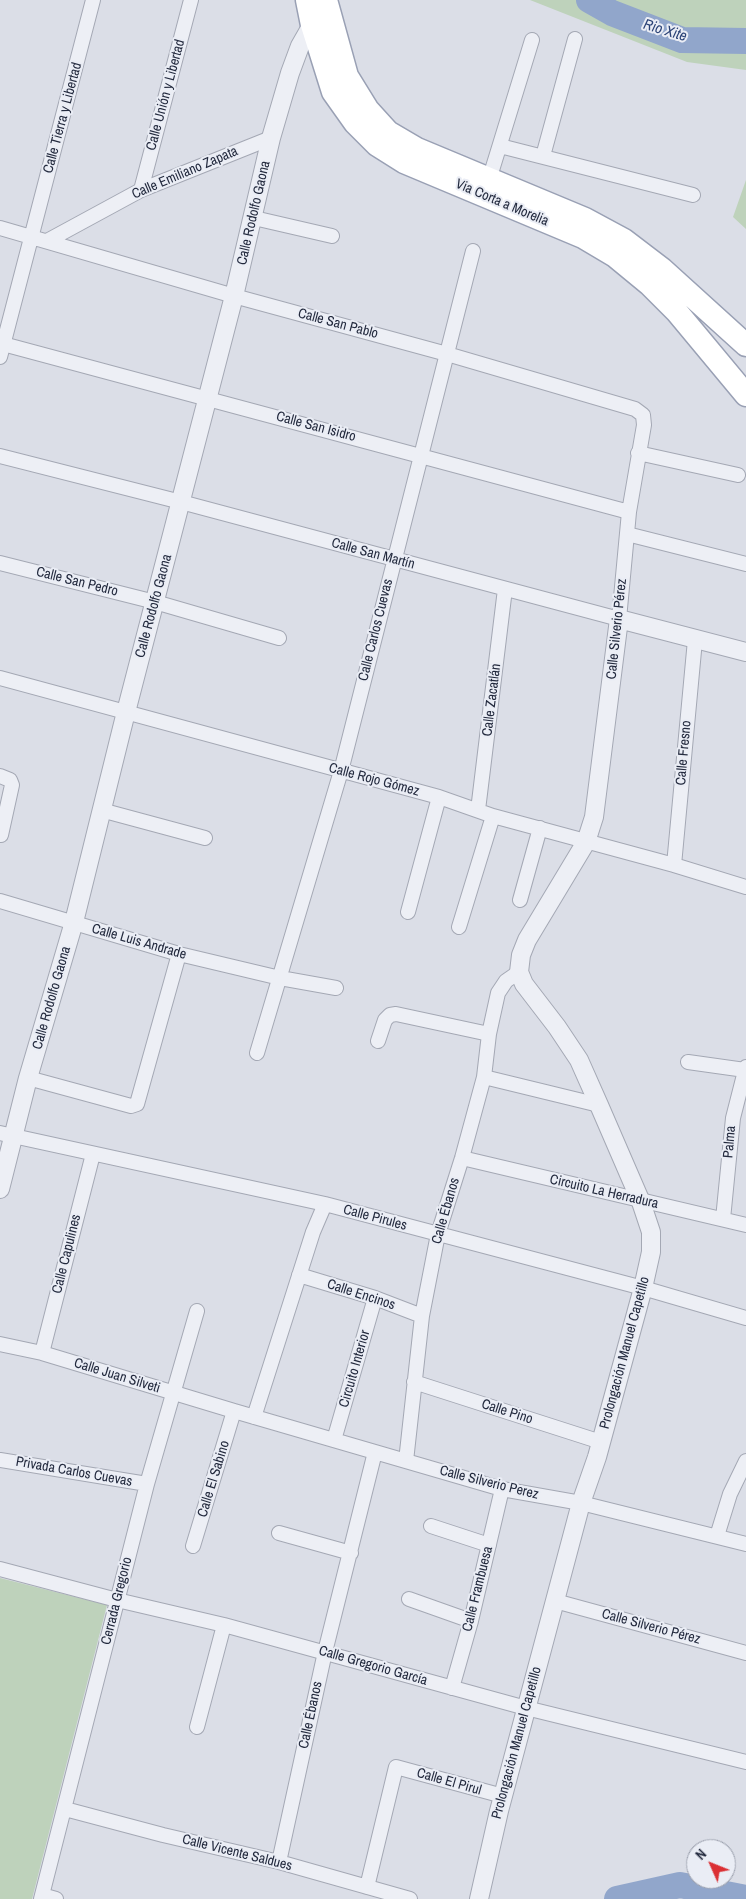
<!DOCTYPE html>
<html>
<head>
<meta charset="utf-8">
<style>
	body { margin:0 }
	#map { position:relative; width:746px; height:1899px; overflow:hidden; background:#dbdee7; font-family:"Archivo Narrow",sans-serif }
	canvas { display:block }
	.north { position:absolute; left:686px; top:1839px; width:50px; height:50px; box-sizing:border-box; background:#eaedf5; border:1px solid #9a9fac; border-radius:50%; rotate:314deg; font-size:14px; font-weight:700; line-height:20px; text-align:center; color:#232a3e }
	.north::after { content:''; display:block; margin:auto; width:18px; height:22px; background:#db3034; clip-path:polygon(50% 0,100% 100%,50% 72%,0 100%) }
</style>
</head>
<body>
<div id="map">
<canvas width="746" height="1899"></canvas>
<div class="north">N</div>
</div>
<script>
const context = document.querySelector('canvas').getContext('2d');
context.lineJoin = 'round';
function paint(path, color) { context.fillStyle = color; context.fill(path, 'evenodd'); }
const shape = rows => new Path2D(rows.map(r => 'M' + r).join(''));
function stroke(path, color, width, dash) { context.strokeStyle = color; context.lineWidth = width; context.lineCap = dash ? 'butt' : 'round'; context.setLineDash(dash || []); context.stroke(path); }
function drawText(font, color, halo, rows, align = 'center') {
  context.font = font + ' "Archivo Narrow",sans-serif'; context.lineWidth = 4; context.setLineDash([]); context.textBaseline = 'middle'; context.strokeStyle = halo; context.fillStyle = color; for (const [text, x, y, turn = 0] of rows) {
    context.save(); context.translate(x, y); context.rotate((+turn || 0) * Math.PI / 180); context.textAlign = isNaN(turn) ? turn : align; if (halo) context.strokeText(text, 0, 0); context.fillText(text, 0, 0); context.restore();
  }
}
paint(shape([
	[530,0,746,0,746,70,687,62],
	[746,180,746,229,733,217],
	[0,1578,107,1605,32,1899,0,1899]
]), '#bed2bb');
stroke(shape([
	[589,0,612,13,682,40,746,41],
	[617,1899,680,1885,746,1898]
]), '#91a6cb', 26);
const minor = shape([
	[500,146,693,195],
	[543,156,575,39],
	[489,180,532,40],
	[141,190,191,0],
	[254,218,332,236],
	[0,228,234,296,447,354,635,409,643,415,644,425,629,512,619,619,181,502,0,456],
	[47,241,141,190,271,138],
	[3,344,629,512],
	[0,357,93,0],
	[638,453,738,475],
	[627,534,746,564],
	[0,563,155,602,279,638],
	[0,678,439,797,493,816,674,865,746,887],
	[0,776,10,780,12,785,1,835],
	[101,810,205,838],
	[478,810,505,589],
	[674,865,695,640],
	[520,900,540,828],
	[0,901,179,954,280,978,336,988],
	[408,912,439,797],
	[459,927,493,816],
	[378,1041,385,1020,390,1015,396,1014,489,1034],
	[257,1053,341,771,473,251],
	[688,1062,745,1070],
	[484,1077,599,1105],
	[28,1078,131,1106,137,1104,179,954],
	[0,1133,325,1204,643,1288,746,1318],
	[462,1158,746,1225],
	[723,1219,733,1118,746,1067],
	[299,1275,375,1298,422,1316],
	[0,1344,42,1353,234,1411,502,1489,581,1503,746,1544],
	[42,1353,93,1154],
	[414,1382,601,1442],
	[254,1417,313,1232,325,1204],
	[334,1440,375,1298],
	[0,1460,147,1484],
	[406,1461,422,1316,438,1234,462,1158,484,1077,489,1034,498,993,506,981,519,972],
	[431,1526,489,1545],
	[279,1533,351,1553],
	[717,1536,730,1494,746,1461],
	[193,1546,234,1411],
	[0,1569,117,1600,224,1625,526,1708,746,1762],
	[409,1599,471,1621],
	[555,1601,746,1653],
	[452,1688,471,1621,502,1489],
	[197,1727,224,1625],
	[65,1809,163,1835,279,1862,410,1899],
	[279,1862,325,1652,375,1452],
	[367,1887,396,1767,503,1796],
	[42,1895,56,1899],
	[41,1899,147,1484,197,1311]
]);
const tertiary = shape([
	[0,1189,28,1078,74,922,126,712,234,296,271,138,290,73,300,46,312,25],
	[479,1899,499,1811,581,1503,597,1457,643,1288,651,1252,651,1232,641,1202,599,1105,579,1060,557,1027,524,984,519,972,521,955,527,940,586,842,594,817,619,619,746,652]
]);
const primary = shape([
	[307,0,312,25,333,92,355,123,377,145,404,162,583,237,615,256,649,284,677,312,746,395],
	[326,0,347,76,368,110,388,132,417,149,585,219,624,240,662,269,746,345]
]);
stroke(minor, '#a4a8b4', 16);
stroke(tertiary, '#a4a8b4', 20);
stroke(primary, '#99a0b4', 25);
stroke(minor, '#edeff5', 14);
stroke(tertiary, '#edeff5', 18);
stroke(primary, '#fff', 22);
drawText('14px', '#232a3e', '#eaedf5', [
	["Calle Unión y Libertad",166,95,-75],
	["Calle Tierra y Libertad",63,118,-75],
	["Calle Emiliano Zapata",185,173,-23],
	["Via Corta a Morelia",502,203,23],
	["Calle Rodolfo Gaona",254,213,-77],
	["Calle San Pablo",338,324,15],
	["Calle San Isidro",316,427,15],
	["Calle San Martín",373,554,15],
	["Calle San Pedro",77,582,14],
	["Calle Rodolfo Gaona",154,606,-75],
	["Calle Silverio Pérez",617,629,-84],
	["Calle Carlos Cuevas",376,630,-76],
	["Calle Zacatlán",492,700,-83],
	["Calle Fresno",684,753,-85],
	["Calle Rojo Gómez",374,780,15],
	["Calle Luis Andrade",139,942,16],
	["Calle Rodolfo Gaona",52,998,-74],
	["Palma",730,1142,-85],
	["Circuito La Herradura",604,1192,13],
	["Calle Ébanos",446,1211,-74],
	["Calle Pirules",375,1218,15],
	["Calle Capulines",67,1254,-76],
	["Calle Encinos",361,1295,18],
	["Prolongación Manuel Capetillo",625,1353,-75],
	["Circuito Interior",355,1369,-74],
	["Calle Juan Silveti",117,1376,17],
	["Calle Pino",507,1412,18],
	["Privada Carlos Cuevas",74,1472,10],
	["Calle El Sabino",214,1479,-73],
	["Calle Silverio Perez",489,1483,14],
	["Calle Frambuesa",478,1589,-76],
	["Cerrada Gregorio",117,1601,-76],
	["Calle Silverio Pérez",651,1627,15],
	["Calle Gregorio García",373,1666,16],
	["Calle Ébanos",311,1715,-78],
	["Prolongación Manuel Capetillo",517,1743,-75],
	["Calle El Pirul",449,1782,16],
	["Calle Vicente Saldues",237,1853,14]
]);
drawText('italic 15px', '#2a4276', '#eaedf5', [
	["Rio Xite",665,31,17]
]);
</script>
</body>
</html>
